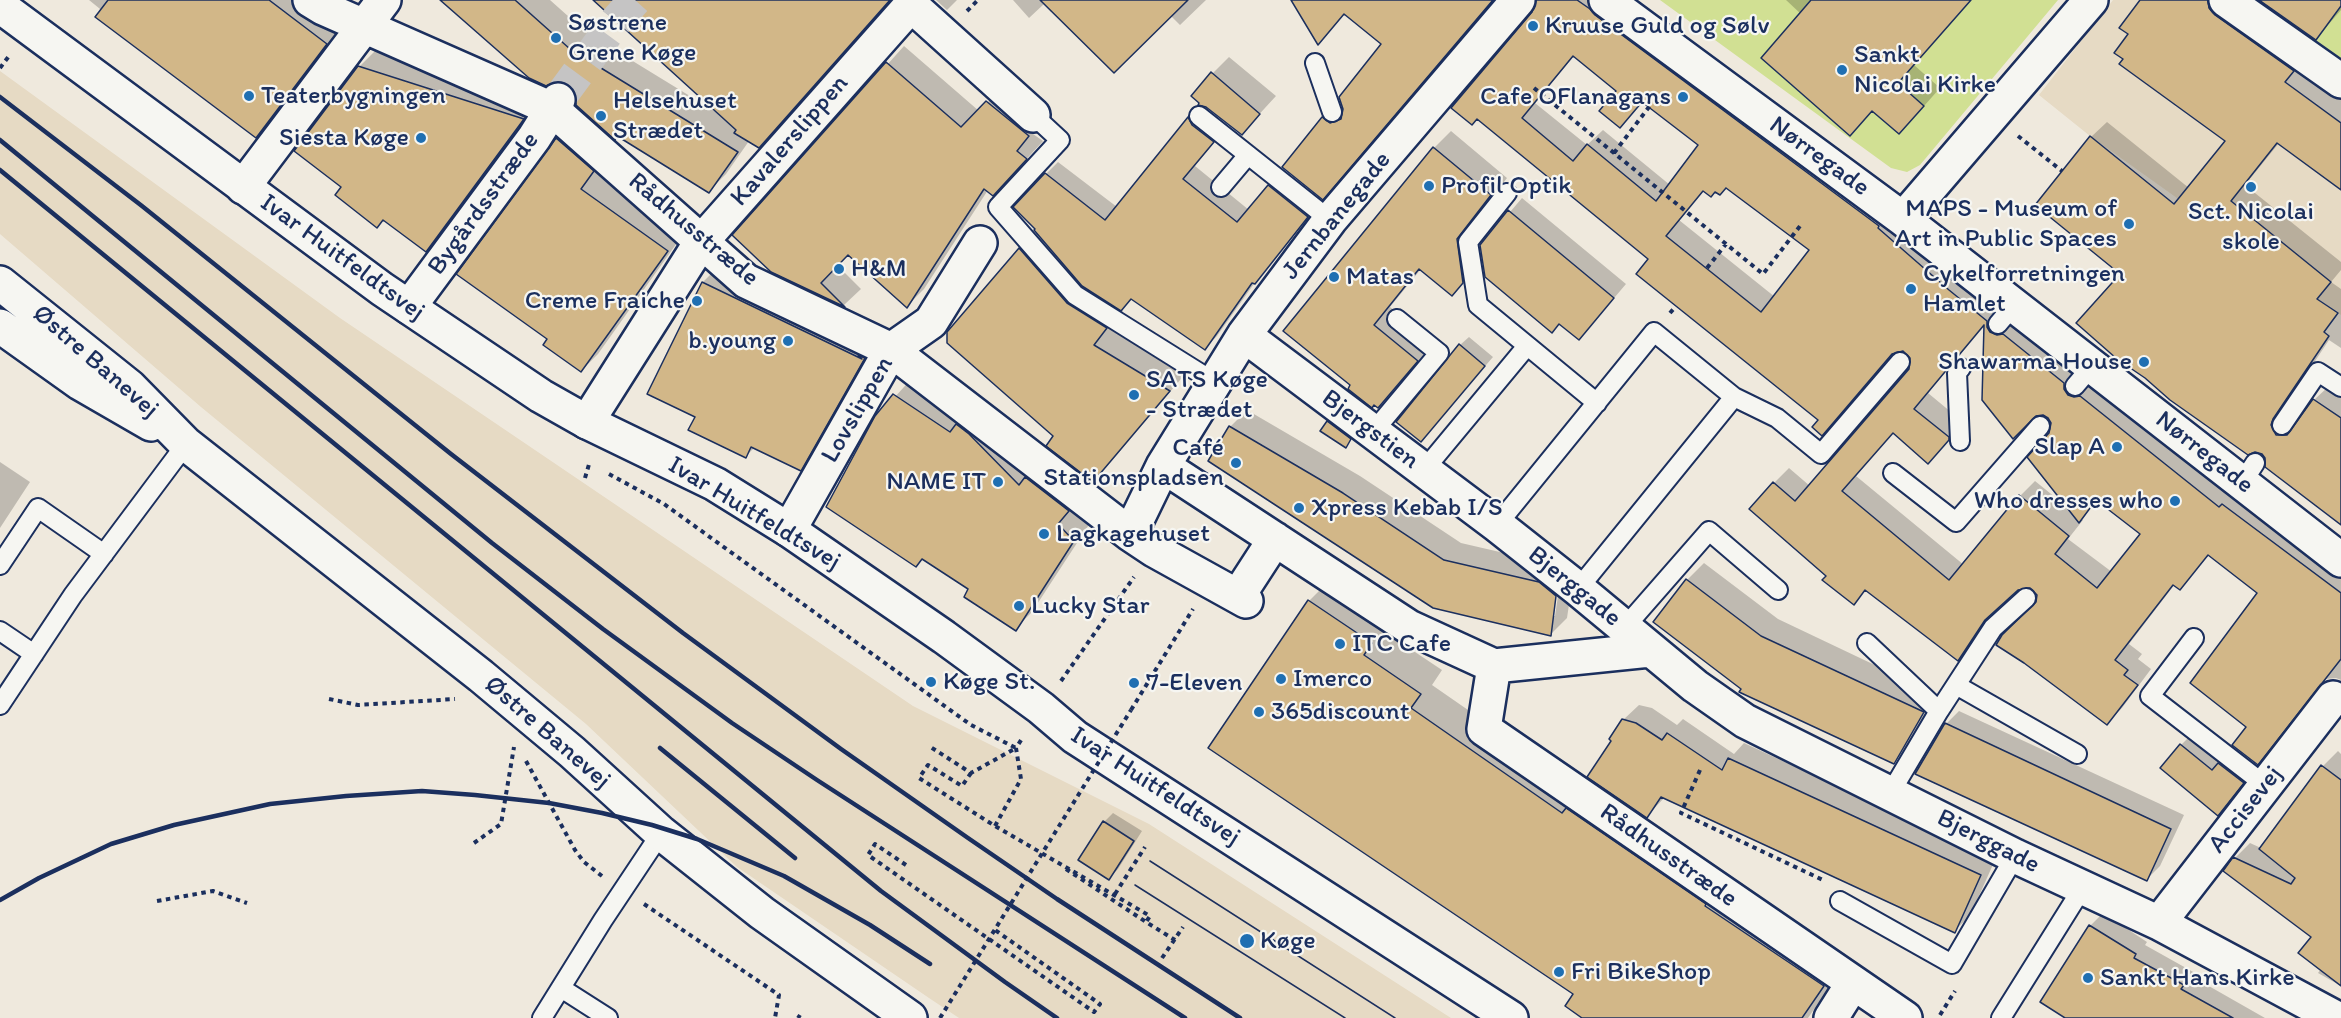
<!DOCTYPE html>
<html>
<head>
<meta charset="utf-8">
<style>
	body { margin:0 }
	canvas { display:block; background:#efe9dd }
</style>
</head>
<body>
<canvas width="2341" height="1018"></canvas>
<script>
const context = document.querySelector('canvas').getContext('2d');
context.lineJoin = 'round';
function paint(path, color) { context.fillStyle = color; context.fill(path, 'evenodd'); }
const shape = rows => new Path2D(rows.map(r => 'M' + r).join(''));
function stroke(path, color, width, dash) { context.strokeStyle = color; context.lineWidth = width; context.lineCap = dash ? 'butt' : 'round'; context.setLineDash(dash || []); context.stroke(path); }
function drawText(font, color, halo, rows, align = 'center') {
  context.font = font + ' Itim,sans-serif'; context.lineWidth = 4.5; context.setLineDash([]); context.textBaseline = 'middle'; context.strokeStyle = halo; context.fillStyle = color; for (const [text, x, y, turn = 0] of rows) {
    context.save(); context.translate(x, y); context.rotate((+turn || 0) * Math.PI / 180); context.textAlign = isNaN(turn) ? turn : align; if (halo) context.strokeText(text, 0, 0); context.fillText(text, 0, 0); context.restore();
  }
}
paint(shape([
	[2113,0,2170,0,2341,124,2341,315,2090,136,2039,95],
	[0,71,340,318,913,706,1149,824,1451,1018,959,1018,929,998,737,867,586,724,201,407,0,234]
]), '#e6dac4');
paint(shape([
	[1660,0,2058,0,1920,165,1907,172,1891,168],
	[2341,5,2341,61,2313,41]
]), '#d1e093');
paint(shape([
	[89,0,308,0,343,26,273,119,256,136],
	[443,0,550,0,587,33,716,112,595,0,890,0,776,129,759,146,749,141,726,174,709,191,576,91,569,83],
	[936,0,957,0,947,10],
	[1013,0,1206,0,1180,25,1170,15,1053,11,1051,12,1044,4,1029,18],
	[1342,0,1494,0,1339,181,1323,198,1284,167,1323,118,1341,100,1383,44],
	[1538,0,1611,0,2341,567,2341,680,2336,678,2326,679,2272,748,2257,763,2248,727,2259,592,2210,554,2180,588,2175,584,2129,644,2142,654,2138,659,2151,669,2122,708,2107,723,2038,602,2038,594,2030,586,2018,588,1998,606,1973,644,1958,659,1866,590,1853,603,1829,576,1774,483,1789,468,1810,486,1910,370,1913,364,1909,353,1902,349,1894,352,1822,434,1820,420,1650,259,1477,117,1534,13],
	[1574,56,1618,91,1620,126,1643,101,1700,145,1670,185,1603,130,1587,145,1535,103],
	[1727,186,1811,249,1775,297,1679,220,1704,190,1716,190],
	[1986,324,2013,437,2036,414,2043,414,2049,417,2052,423,2050,434,2066,506,2035,481,2020,496,1964,565,1856,476,1894,432,1928,462,1943,447,1963,422,1928,393],
	[2098,500,2142,534,2112,572,2068,539,2083,520,2081,519],
	[1786,0,1971,0,1914,65,1940,88,1916,115,1899,132,1873,110,1850,134,1801,14],
	[2141,0,2231,0,2341,96,2341,188,2279,143,2245,185,2341,262,2341,270,2331,282,2341,289,2341,348,2329,340,2288,402,2292,419,2301,420,2314,400,2330,385,2341,392,2341,523,2267,458,2122,273,2091,137,2107,122,2189,188,2228,141,2125,59,2130,34],
	[2261,0,2341,0,2341,10,2316,39],
	[904,46,979,111,1005,85,1045,119,1033,134,1043,141,1010,177,988,190,924,289,907,306,848,254,837,265,861,289,844,305,771,271,734,235],
	[376,50,539,102,443,233,426,250,384,219,377,226,343,187,359,67],
	[1229,57,1276,96,1242,133,1207,106,1212,74],
	[1201,106,1204,112,1225,129,1195,166,1249,210,1281,173,1320,204,1256,281,1217,336,1205,348,1132,298,1121,309,1123,311,1110,328,1186,373,1110,463,1093,480,1055,435,948,333,1037,232,1046,174,1058,162,1117,207],
	[574,122,610,153,597,172,684,233,598,354,581,371,549,338,459,274,557,139],
	[1451,131,1507,178,1474,220,1479,264,1469,277,1452,294,1421,269,1390,307,1434,343,1378,406,1350,389,1434,148],
	[1522,198,1626,284,1592,324,1481,246],
	[720,265,881,341,817,452,800,470,755,447,746,456,697,417,703,282],
	[1469,337,1493,357,1429,431,1460,345],
	[912,378,1090,523,1032,612,1015,629,970,589,837,487,877,417],
	[1247,410,1360,476,1461,543,1556,565,1573,578,1567,618,1550,635,1230,427],
	[1556,588,1559,589,1555,616,1552,616],
	[1332,418,1354,434,1345,446,1322,430],
	[0,462,30,482,0,528],
	[1704,563,1778,619,1940,696,1911,745,1894,762,1743,689,1655,622,1687,580],
	[1332,578,1394,620,1385,632,1442,670,1432,685,1585,791,1846,963,1808,1018,1585,1018,1576,994,1309,601],
	[1639,705,1652,708,1677,725,1683,719,1734,754,1744,743,1995,860,1970,916,1954,931,1665,797,1647,816,1613,741,1623,720],
	[1959,711,2184,815,2160,866,2147,879,1946,724],
	[2190,736,2252,773,2218,814,2181,745],
	[2338,751,2341,754,2341,986,2318,973,2321,969,2313,937,2235,858,2250,843,2261,848,2323,766],
	[1113,813,1142,831,1118,869,1109,878,1080,860,1104,822],
	[2103,913,2147,942,2145,945,2195,973,2193,977,2265,1018,2068,1018,2042,1001,2090,926]
]), '#0003');
const building = shape([
	[108,0,269,0,327,44,256,138,95,17,108,0],
	[440,0,515,0,570,49,738,152,709,193,617,136,615,140,576,105,575,92,568,85,558,81,546,86,529,78,440,0],
	[593,0,890,0,759,148,734,133,736,130,593,0],
	[1040,0,1188,0,1114,73,1040,0],
	[1291,0,1493,0,1323,200,1282,167,1322,117,1330,123,1341,119,1343,109,1339,97,1381,44,1344,14,1318,45,1291,0],
	[1536,0,1577,0,1590,9,1595,15,1879,226,1878,228,1949,290,1987,321,1987,327,1990,332,1997,335,2003,334,2064,383,2064,389,2068,395,2074,397,2080,396,2219,507,2222,504,2341,593,2341,659,2258,765,2232,745,2246,727,2190,683,2257,593,2208,555,2180,590,2173,585,2115,660,2128,670,2124,675,2138,685,2107,725,2024,663,1996,645,2002,635,2036,602,2037,595,2030,588,2018,590,1985,620,1958,661,1865,590,1854,605,1822,580,1826,576,1749,509,1773,482,1795,501,1909,369,1910,358,1903,351,1892,354,1822,436,1812,427,1818,420,1636,274,1648,259,1477,119,1472,125,1451,108,1532,12,1536,0],
	[1573,56,1616,91,1599,111,1620,128,1642,102,1698,145,1656,201,1587,144,1573,161,1522,118,1573,56],
	[1726,188,1809,250,1761,312,1666,236,1703,191,1711,197,1715,192,1720,195,1726,188],
	[1984,325,1982,400,2013,439,2036,416,2043,415,2048,418,2051,423,2049,433,2027,457,2079,523,2096,500,2140,534,2097,588,2055,554,2069,536,2019,495,1949,580,1842,491,1893,433,1928,464,1949,440,1949,437,1914,409,1984,325],
	[1811,0,1971,0,1898,83,1924,106,1899,134,1872,111,1850,136,1761,58,1811,0],
	[2140,0,2208,0,2209,8,2215,15,2294,71,2285,82,2341,123,2341,190,2277,143,2231,201,2331,282,2317,299,2338,313,2324,332,2329,336,2273,419,2271,425,2276,435,2287,435,2313,399,2341,418,2341,525,2265,467,2265,458,2262,454,2255,452,2248,455,2170,400,2145,378,2117,359,2076,323,2120,274,2035,205,2090,136,2174,204,2225,141,2119,64,2123,59,2114,53,2128,34,2119,28,2140,0],
	[2259,0,2341,0,2341,6,2316,40,2259,0],
	[886,62,961,127,986,101,1029,136,1017,151,1027,159,993,196,984,189,907,308,848,255,821,283,845,307,771,272,732,235,886,62],
	[358,66,524,119,426,252,383,220,377,228,335,195,341,187,294,151,358,66],
	[1211,72,1260,114,1242,135,1206,107,1198,105,1199,103,1191,96,1211,72],
	[1188,117,1192,125,1214,142,1183,179,1237,222,1268,185,1308,217,1255,284,1252,283,1205,350,1131,299,1121,311,1082,286,1034,230,1035,229,1013,207,1045,173,1105,220,1188,117],
	[556,138,594,171,581,189,668,251,581,372,543,345,547,339,456,274,556,138],
	[1433,147,1491,195,1457,239,1463,283,1452,296,1419,269,1374,325,1418,361,1378,408,1374,405,1372,408,1348,389,1350,385,1283,331,1433,147],
	[1508,210,1614,298,1579,340,1559,324,1552,333,1485,277,1480,245,1508,210],
	[1019,248,1067,303,1107,328,1094,345,1170,391,1093,482,1046,446,1053,436,947,343,947,332,1019,248],
	[702,282,862,359,858,355,865,358,801,471,751,447,746,458,688,430,695,417,647,394,702,282],
	[1459,344,1485,366,1421,442,1396,422,1459,344],
	[893,394,950,432,956,424,969,434,1019,485,1025,477,1069,511,1058,524,1074,541,1016,631,964,597,968,589,922,559,916,567,826,507,875,416,893,394],
	[1327,421,1351,439,1346,448,1320,431,1327,421],
	[1229,426,1343,493,1444,560,1539,582,1556,596,1551,636,1433,608,1208,461,1229,426],
	[1686,579,1761,636,1924,712,1894,764,1739,692,1741,689,1653,622,1686,579],
	[1308,600,1372,643,1364,655,1421,694,1411,708,1562,813,1566,808,1706,904,1705,906,1824,986,1802,1018,1582,1018,1565,1006,1573,994,1208,748,1308,600],
	[1622,719,1636,723,1662,740,1667,733,1722,770,1728,758,1981,875,1955,933,1661,797,1647,818,1587,777,1611,741,1609,739,1622,719],
	[1945,723,2171,829,2147,881,1915,774,1945,723],
	[2180,744,2212,770,2218,763,2244,783,2218,816,2160,768,2180,744],
	[2321,765,2341,780,2341,986,2298,953,2311,937,2223,871,2233,857,2291,884,2295,878,2259,849,2321,765],
	[1103,821,1134,841,1109,880,1078,860,1103,821],
	[2089,925,2136,954,2134,958,2184,985,2181,989,2233,1018,2065,1018,2040,1002,2089,925]
]);
paint(building, '#d2b788');
stroke(building, '#1b2f5e', 1.5);
stroke(shape([
	[558,100,616,21,635,0]
]), '#c5c4c4', 33, [33, 16]);
const lane = shape([
	[1315,63,1332,112],
	[1033,115,1060,140,998,207,1075,295,1214,382],
	[1199,116,1330,220],
	[1221,187,1248,155],
	[1507,193,1468,242,1478,305,1597,403],
	[1998,324,2014,305],
	[2075,386,2092,366],
	[1734,397,1777,418,1821,454,1900,362],
	[2282,425,2318,372,2341,387],
	[1373,432,1439,353,1397,319],
	[1960,441,1957,373,1961,368],
	[1424,470,1527,346],
	[1893,473,1956,522,2040,426],
	[2242,483,2255,463],
	[1497,525,1654,332,1734,397,1578,589],
	[0,565,38,508,104,554],
	[1625,627,1709,531,1778,590],
	[0,631,34,654],
	[2194,638,2150,696,2265,785],
	[1867,643,1939,711],
	[1956,685,2077,754],
	[0,705,73,595,186,444],
	[1891,792,1939,711,1993,628,2026,598],
	[1840,901,1952,964,2015,856],
	[561,988,608,1018],
	[542,1018,603,920,661,833],
	[2001,1018,2083,887]
]);
const street = shape([
	[310,0,323,8,552,109,746,281,891,350,1130,534,1154,550,1246,601],
	[1606,0,1903,219,2341,560],
	[2226,0,2341,81],
	[243,187,384,0],
	[1903,219,2091,0],
	[409,307,534,138,558,100],
	[1244,335,1497,525,1578,589,1695,686,1745,721,2015,856,2159,923,2336,1018],
	[587,422,701,242,911,5,1033,115],
	[1163,466,1409,627,1494,666,1650,650],
	[789,530,891,350,931,322,980,243],
	[1130,534,1163,466,1244,335,1330,220,1518,0],
	[1238,596,1275,539],
	[1494,666,1484,729,1905,1018],
	[2159,923,2333,698],
	[1831,1018,1853,983]
]);
const secondary = shape([
	[0,6,382,289,541,396,587,422,715,484,789,530,944,637,1041,708,1075,737,1511,1018],
	[0,283,130,387,186,444,481,676,572,752,661,833,762,913,910,1018],
	[0,326,80,383,151,424]
]);
stroke(lane, '#1b2f5e', 22);
stroke(street, '#1b2f5e', 38);
stroke(secondary, '#1b2f5e', 38);
stroke(shape([
	[967,11,978,0],
	[0,68,9,56],
	[1534,88,1763,274,1800,226],
	[2018,136,2062,171],
	[1614,153,1652,103],
	[1707,268,1726,244],
	[1670,313,1676,306],
	[609,474,664,504,971,725,1016,748,971,773,929,746],
	[585,478,590,461],
	[1061,681,1134,577],
	[329,699,358,705,455,699],
	[1131,710,1193,609],
	[526,761,575,850,584,862,602,876],
	[1700,770,1681,813,1825,881],
	[971,773,962,786,928,765,919,778,995,826,1150,916,1146,922,1175,940],
	[995,826,1021,779,1016,748,1023,737],
	[474,843,501,824,514,747],
	[906,865,875,844,868,855,1094,1012,1100,1004,995,930],
	[1066,869,1146,922],
	[1115,894,1145,847],
	[157,901,213,891,247,903],
	[644,904,779,995,775,1018],
	[1162,958,1183,927],
	[1940,1015,1955,991],
	[798,1018,800,1015]
]), '#1b2f5e', 4, [4.5, 4.5]);
stroke(lane, '#f6f6f2', 18);
stroke(street, '#f6f6f2', 33);
stroke(secondary, '#f6f6f2', 33);
stroke(shape([
	[1150,861,1395,1018],
	[1135,885,1345,1018]
]), '#1b2f5e', 1.5);
stroke(shape([
	[0,97,142,206,451,454,683,633,841,749,968,838,1057,899,1240,1018],
	[0,140,492,543,603,629,732,723,817,780,1185,1018],
	[0,170,881,891,1005,982,1057,1018],
	[660,748,795,858],
	[0,900,39,878,111,844,174,825,270,804,346,796,422,791,475,795,549,803,602,813,652,825,697,839,784,876,870,925,930,964]
]), '#1b2f5e', 4.5);
stroke(shape([
	[940,1018,1131,710]
]), '#1b2f5e', 4, [4.5, 4.5]);
for (const [x, y, r, color] of [
	[1533,26,6,"#1f6fb2"],
	[556,38,6,"#1f6fb2"],
	[1842,70,6,"#1f6fb2"],
	[249,96,6,"#1f6fb2"],
	[1683,97,6,"#1f6fb2"],
	[601,116,6,"#1f6fb2"],
	[421,138,6,"#1f6fb2"],
	[1429,186,6,"#1f6fb2"],
	[2251,187,6,"#1f6fb2"],
	[2129,224,6,"#1f6fb2"],
	[839,269,6,"#1f6fb2"],
	[1334,277,6,"#1f6fb2"],
	[1911,289,6,"#1f6fb2"],
	[697,301,6,"#1f6fb2"],
	[788,341,6,"#1f6fb2"],
	[2144,362,6,"#1f6fb2"],
	[1134,395,6,"#1f6fb2"],
	[2117,447,6,"#1f6fb2"],
	[1236,463,6,"#1f6fb2"],
	[998,482,6,"#1f6fb2"],
	[2175,501,6,"#1f6fb2"],
	[1299,508,6,"#1f6fb2"],
	[1044,534,6,"#1f6fb2"],
	[1019,606,6,"#1f6fb2"],
	[1340,644,6,"#1f6fb2"],
	[1281,679,6,"#1f6fb2"],
	[931,682,6,"#1f6fb2"],
	[1134,683,6,"#1f6fb2"],
	[1259,712,6,"#1f6fb2"],
	[1247,941,8,"#1f6fb2"],
	[1559,972,6,"#1f6fb2"],
	[2088,978,6,"#1f6fb2"]
]) { const dot = new Path2D(); dot.arc(x, y, r, 0, 2 * Math.PI); context.fillStyle = color; context.fill(dot); stroke(dot, '#f6f6f2', 2); }
drawText('26px', '#1b2f5e', '#f6f6f2', [
	["Søstrene",568,23],
	["Grene Køge",568,53],
	["Kruuse Guld og Sølv",1545,26],
	["Sankt",1854,55],
	["Nicolai Kirke",1854,85],
	["Teaterbygningen",261,96],
	["Cafe OFlanagans",1671,97,"right"],
	["Helsehuset",613,101],
	["Strædet",613,131],
	["Siesta Køge",409,138,"right"],
	["Profil Optik",1441,186],
	["MAPS - Museum of",2117,209,"right"],
	["Art in Public Spaces",2117,239,"right"],
	["Sct. Nicolai",2251,212,"center"],
	["skole",2251,242,"center"],
	["H&M",851,269],
	["Cykelforretningen",1923,274],
	["Hamlet",1923,304],
	["Matas",1346,277],
	["Creme Fraiche",685,301,"right"],
	["b.young",776,341,"right"],
	["Shawarma House",2132,362,"right"],
	["SATS Køge",1146,380],
	["- Strædet",1146,410],
	["Slap A",2105,447,"right"],
	["Café",1224,448,"right"],
	["Stationspladsen",1224,478,"right"],
	["NAME IT",986,482,"right"],
	["Who dresses who",2163,501,"right"],
	["Xpress Kebab I/S",1311,508],
	["Lagkagehuset",1056,534],
	["Lucky Star",1031,606],
	["ITC Cafe",1352,644],
	["Imerco",1293,679],
	["Køge St.",943,682],
	["7-Eleven",1146,683],
	["365discount",1271,712],
	["Køge",1260,941],
	["Fri BikeShop",1571,972],
	["Sankt Hans Kirke",2100,978]
], 'left');
drawText('26px', '#1b2f5e', '#f6f6f2', [
	["Kavalerslippen",790,141,-49],
	["Nørregade",1819,157,36],
	["Bygårdsstræde",484,204,-54],
	["Jernbanegade",1337,216,-51],
	["Rådhusstræde",693,230,40],
	["Ivar Huitfeldtsvej",342,258,36],
	["Østre Banevej",95,362,41],
	["Lovslippen",858,410,-60],
	["Bjergstien",1370,430,37],
	["Nørregade",2204,453,38],
	["Ivar Huitfeldtsvej",754,514,31],
	["Bjerggade",1574,587,39],
	["Østre Banevej",547,733,41],
	["Ivar Huitfeldtsvej",1155,787,33],
	["Accisevej",2246,810,-52],
	["Bjerggade",1988,842,27],
	["Rådhusstræde",1668,856,35]
]);
</script>
</body>
</html>
